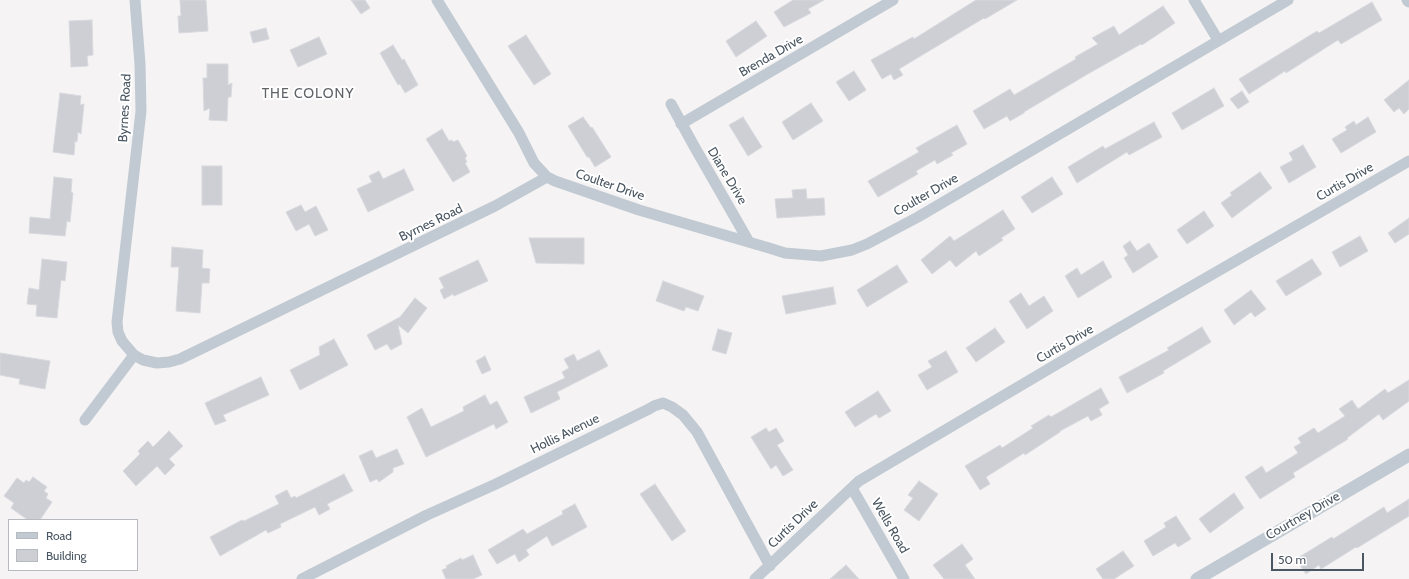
<!DOCTYPE html>
<html>
<head>
<meta charset="utf-8">
<style>
	body { margin:0 }
	#map { position:relative; width:1409px; height:579px; overflow:hidden; background:#f5f3f3; font-family:Cabin,sans-serif }
	canvas { display:block }
	.legend { position:absolute; left:8px; top:519px; width:130px; height:52px; box-sizing:border-box; background:#fff; border:1px solid #b7bbc0; margin:0; padding:5px 7px; list-style:none; font-size:12px; color:#4a5661 }
	.legend li { display:flex; align-items:center; gap:8px; height:20px }
	.legend b { width:20px; border:1px solid #b7bbc0 }
	.scale { position:absolute; left:1271px; top:553px; width:93px; height:18px; box-sizing:border-box; border:2px solid #4a5661; border-top:0; padding-left:5px; font-size:12px; line-height:14px; white-space:nowrap; color:#4a5661; -webkit-text-stroke:3px #fff; paint-order:stroke }
</style>
</head>
<body>
<div id="map">
<canvas width="1409" height="579"></canvas>
<ul class="legend">
<li><b style="height:5px;background:#c1cad2"></b>Road</li>
<li><b style="height:11px;background:#cdcfd5"></b>Building</li>
</ul>
<div class="scale">50 m</div>
</div>
<script>
const context = document.querySelector('canvas').getContext('2d');
context.lineJoin = 'round';
function paint(path, color) { context.fillStyle = color; context.fill(path, 'evenodd'); }
const shape = rows => new Path2D(rows.map(r => 'M' + r).join(''));
function stroke(path, color, width, dash) { context.strokeStyle = color; context.lineWidth = width; context.lineCap = dash ? 'butt' : 'round'; context.setLineDash(dash || []); context.stroke(path); }
function drawText(font, color, halo, rows, align = 'center') {
  context.font = font + ' Cabin,sans-serif'; context.lineWidth = 4; context.setLineDash([]); context.textBaseline = 'middle'; context.strokeStyle = halo; context.fillStyle = color; for (const [text, x, y, turn = 0] of rows) {
    context.save(); context.translate(x, y); context.rotate((+turn || 0) * Math.PI / 180); context.textAlign = isNaN(turn) ? turn : align; if (halo) context.strokeText(text, 0, 0); context.fillText(text, 0, 0); context.restore();
  }
}
const building = shape([
	[180,0,206,0,208,31,179,33,178,16,181,16,180,0],
	[351,0,365,0,370,8,361,14,351,0],
	[793,0,824,0,808,9,811,13,784,27,774,12,793,0],
	[976,0,1017,0,985,19,984,18,899,69,903,75,894,80,891,74,882,79,871,60,913,37,914,39,976,0],
	[1372,2,1382,20,1341,44,1338,40,1286,73,1285,71,1249,94,1239,79,1317,31,1319,33,1372,2],
	[1163,6,1175,23,1142,45,1141,44,1086,75,1024,112,1024,113,1010,121,1007,116,984,129,973,111,1010,89,1014,95,1076,59,1075,57,1098,44,1092,38,1114,26,1119,35,1163,6],
	[92,20,93,55,87,56,88,66,71,67,69,21,92,20],
	[756,21,767,36,736,57,726,41,756,21],
	[266,28,269,39,253,43,250,32,266,28],
	[526,35,551,74,534,85,508,46,526,35],
	[319,37,327,54,298,67,290,50,319,37],
	[393,45,402,60,404,59,418,85,405,93,400,84,398,85,380,53,393,45],
	[207,64,228,64,228,85,232,83,231,97,228,97,227,121,209,120,210,108,204,111,203,78,207,78,207,64],
	[854,71,866,90,849,101,836,82,854,71],
	[1409,80,1409,109,1404,114,1399,108,1394,112,1384,100,1409,80],
	[1214,88,1224,106,1182,130,1172,113,1214,88],
	[1242,91,1249,102,1238,109,1230,99,1242,91],
	[60,93,81,96,80,105,84,104,81,134,78,132,77,142,75,141,74,155,53,152,60,93],
	[811,103,823,121,793,140,782,122,811,103],
	[583,117,591,128,592,127,611,157,595,167,589,157,587,157,568,126,583,117],
	[743,117,762,147,748,156,729,125,743,117],
	[1368,117,1376,132,1341,153,1332,139,1347,130,1345,127,1354,121,1356,125,1368,117],
	[1154,122,1162,137,1129,155,1127,152,1077,183,1068,167,1103,146,1105,149,1154,122],
	[957,125,967,144,951,153,953,155,937,164,935,160,916,171,918,174,878,197,868,181,919,152,916,148,957,125],
	[442,129,449,141,452,140,453,142,458,140,467,156,465,158,467,162,465,163,470,172,453,182,426,139,442,129],
	[1303,145,1316,167,1289,183,1280,167,1293,160,1289,153,1303,145],
	[202,166,222,166,222,205,202,205,202,166],
	[404,169,414,190,368,212,357,189,372,182,369,176,379,171,383,179,404,169],
	[1260,172,1272,188,1232,218,1221,203,1232,195,1230,193,1260,172],
	[54,177,72,179,71,192,73,193,70,222,67,221,65,236,29,233,30,217,50,219,54,177],
	[1052,177,1063,194,1032,213,1021,197,1052,177],
	[806,189,807,199,824,198,825,215,777,218,775,199,793,198,792,190,806,189],
	[301,205,305,212,316,206,328,230,315,236,309,224,296,231,286,212,301,205],
	[1003,210,1015,229,1001,238,1003,240,979,256,976,251,956,267,950,260,932,274,921,260,950,236,954,241,1003,210],
	[1204,211,1214,226,1187,244,1177,230,1204,211],
	[1409,218,1409,234,1395,243,1388,233,1409,218],
	[1360,236,1368,251,1340,267,1332,252,1360,236],
	[529,238,584,238,584,264,536,263,529,238],
	[1130,241,1137,251,1149,243,1158,257,1133,273,1124,258,1128,255,1123,246,1130,241],
	[172,247,203,250,202,268,210,269,209,283,202,283,200,313,176,311,179,267,171,267,172,247],
	[42,259,67,262,65,281,61,280,57,318,36,316,37,305,27,304,29,288,39,290,42,259],
	[1312,259,1322,274,1286,296,1276,281,1312,259],
	[478,260,488,281,454,296,453,294,444,299,440,290,444,288,439,278,478,260],
	[1103,261,1112,277,1078,298,1065,276,1077,268,1081,275,1103,261],
	[897,265,908,282,867,307,857,290,897,265],
	[663,281,704,296,698,311,686,307,684,311,656,301,663,281],
	[833,287,836,304,786,314,782,296,833,287],
	[1251,290,1266,309,1255,317,1251,312,1234,325,1224,310,1251,290],
	[1021,293,1029,306,1044,296,1053,311,1027,329,1009,301,1021,293],
	[415,298,427,308,408,333,398,325,402,344,391,350,387,344,375,350,367,335,400,317,415,298],
	[1202,327,1211,342,1163,371,1164,373,1127,393,1119,377,1169,350,1167,348,1202,327],
	[995,328,1005,342,976,362,966,348,995,328],
	[718,329,732,333,726,354,712,350,718,329],
	[334,339,348,365,300,390,290,370,320,355,319,347,334,339],
	[599,350,608,366,557,392,560,399,531,413,524,397,565,378,562,372,569,368,564,359,574,354,577,361,599,350],
	[946,351,958,372,927,390,918,375,932,367,928,361,946,351],
	[0,353,50,361,45,389,19,384,20,379,0,375,0,353],
	[485,356,491,370,482,374,476,361,485,356],
	[261,377,269,395,223,415,226,421,215,425,205,403,261,377],
	[1409,380,1409,401,1383,420,1379,414,1347,438,1348,439,1293,473,1295,477,1260,499,1245,477,1262,466,1266,473,1298,453,1294,447,1301,443,1298,438,1314,428,1318,433,1345,416,1339,409,1352,400,1358,409,1385,389,1388,393,1409,380],
	[1101,388,1109,403,1099,409,1102,415,1091,421,1088,416,1060,431,1060,432,1025,455,1024,453,986,477,990,484,980,490,965,466,1000,445,1002,448,1033,428,1031,426,1049,415,1051,417,1101,388],
	[878,391,891,411,879,418,876,414,855,427,845,412,878,391],
	[485,395,490,405,497,401,508,422,496,429,494,424,426,457,407,417,422,408,431,427,464,411,463,407,485,395],
	[766,428,769,432,776,428,784,441,777,445,793,470,783,476,776,465,771,469,751,437,766,428],
	[169,431,183,446,169,459,175,465,165,475,157,466,136,486,123,471,140,454,138,451,148,441,153,447,169,431],
	[397,449,404,464,393,468,393,472,379,482,377,479,370,482,359,456,372,450,376,458,397,449],
	[344,474,353,491,327,504,330,509,319,515,315,507,280,524,281,527,268,533,266,530,220,556,210,537,242,520,244,521,279,504,275,496,287,490,291,498,295,496,296,498,344,474],
	[33,477,47,487,44,491,48,494,46,498,52,502,40,520,28,520,11,508,14,503,4,496,17,478,24,483,26,480,29,482,33,477],
	[919,481,938,494,919,521,904,510,913,498,908,495,919,481],
	[655,484,686,531,672,541,640,494,655,484],
	[1234,493,1244,508,1210,533,1199,519,1234,493],
	[1409,499,1409,516,1357,548,1356,547,1321,569,1319,565,1306,574,1296,559,1332,537,1333,539,1384,507,1387,513,1409,499],
	[575,504,587,527,552,546,547,536,526,550,529,555,519,562,515,554,497,564,488,550,523,529,527,534,563,514,562,511,575,504],
	[1176,516,1191,539,1178,547,1175,543,1153,556,1144,541,1166,527,1164,523,1176,516],
	[962,544,973,559,965,565,975,579,944,579,933,565,962,544],
	[1123,551,1134,566,1114,579,1103,579,1096,569,1123,551],
	[473,555,482,575,473,579,446,579,442,570,447,568,446,566,461,558,462,560,473,555],
	[846,565,859,579,830,579,846,565]
]);
paint(building, '#cdcfd5');
stroke(building, '#d7d9de', 1);
stroke(shape([
	[135,0,140,64,141,111,117,322,118,332,122,341,134,355,143,360,157,363,169,362,180,359,495,206,547,177],
	[437,0,519,133,534,163,547,177,555,181,639,210,769,248,785,253,821,256,852,250,867,244,918,217,1288,0],
	[1194,0,1218,40],
	[671,104,694,146,749,242],
	[681,124,893,0],
	[85,420,134,355],
	[852,488,904,579],
	[302,579,427,515,496,484,649,409,654,406,663,403,672,407,683,415,697,432,770,566],
	[755,579,859,481,1074,354,1409,161]
]), '#c1cad2', 11);
stroke(shape([
	[1408,0,1409,1],
	[1197,579,1409,455]
]), '#c1cad2', 13);
drawText('13px', '#4a5661', '#fff', [
	["Brenda Drive",771,56,-30],
	["Byrnes Road",125,108,-87],
	["Diane Drive",727,176,59],
	["Curtis Drive",1345,182,-30],
	["Coulter Drive",610,185,19],
	["Coulter Drive",926,195,-30],
	["Byrnes Road",431,223,-26],
	["Curtis Drive",1065,344,-30],
	["Hollis Avenue",565,434,-26],
	["Courtney Drive",1303,516,-30],
	["Curtis Drive",793,524,-44],
	["Wells Road",890,526,60]
]);
context.letterSpacing = '1px';
drawText('14px', '#5f6368', '#fff', [
	["THE COLONY",308,94]
]);
context.letterSpacing = '0px';
</script>
</body>
</html>
